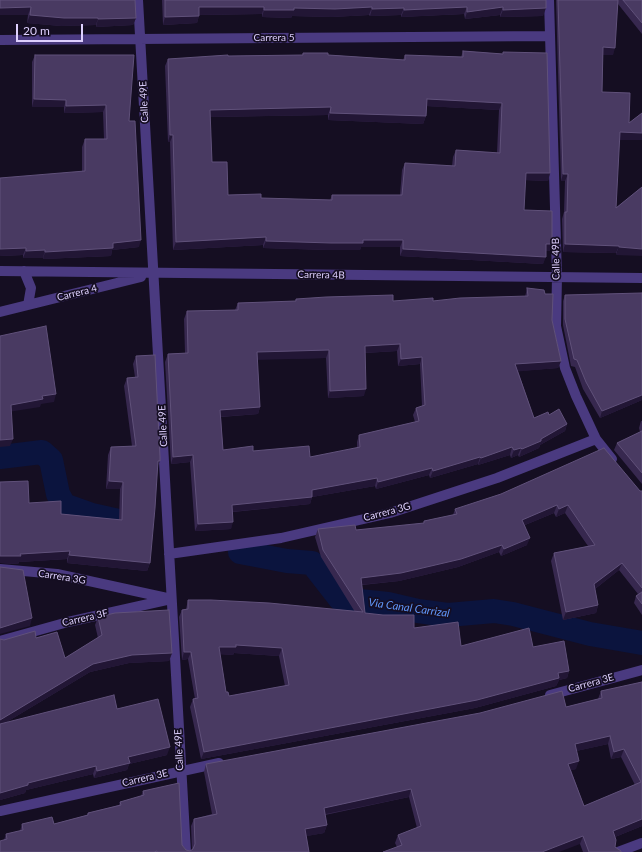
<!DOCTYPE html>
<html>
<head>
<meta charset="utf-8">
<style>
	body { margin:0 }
	#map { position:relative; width:642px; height:852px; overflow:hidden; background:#150e22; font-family:Lato,sans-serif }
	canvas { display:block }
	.scale { position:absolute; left:16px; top:24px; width:67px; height:18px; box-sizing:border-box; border:2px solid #ded0fe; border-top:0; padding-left:5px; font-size:12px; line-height:14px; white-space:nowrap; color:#ded0fe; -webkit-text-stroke:3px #150e22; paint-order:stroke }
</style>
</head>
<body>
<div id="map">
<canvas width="642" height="852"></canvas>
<div class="scale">20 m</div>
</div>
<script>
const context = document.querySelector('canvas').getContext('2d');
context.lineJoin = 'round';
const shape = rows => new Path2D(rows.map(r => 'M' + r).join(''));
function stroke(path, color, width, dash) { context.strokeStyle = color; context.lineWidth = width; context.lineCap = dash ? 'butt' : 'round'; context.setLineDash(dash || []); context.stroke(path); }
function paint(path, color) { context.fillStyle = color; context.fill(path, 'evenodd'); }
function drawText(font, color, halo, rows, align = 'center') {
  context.font = font + ' Lato,sans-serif'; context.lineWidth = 3.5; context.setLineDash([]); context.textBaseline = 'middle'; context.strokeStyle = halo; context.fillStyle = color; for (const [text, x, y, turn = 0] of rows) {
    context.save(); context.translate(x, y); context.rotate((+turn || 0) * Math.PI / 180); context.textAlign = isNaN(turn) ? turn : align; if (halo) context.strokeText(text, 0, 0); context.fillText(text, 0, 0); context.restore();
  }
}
stroke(shape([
	[0,457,42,452,51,460,58,494,64,505,92,515,141,526],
	[240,552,287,561,312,563,340,599,388,604,418,611,448,615,494,611,513,614,590,634,642,643]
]), '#0b143e', 24);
stroke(shape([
	[138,0,186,852],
	[549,0,557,277,556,326,565,368,576,396,596,439,612,459],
	[0,40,548,36],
	[0,271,642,278],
	[24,271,31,288,28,305],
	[0,312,141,277],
	[169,554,281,538,390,513,497,478,596,439],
	[0,569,57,574,167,598],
	[0,641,68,622,171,599],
	[550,695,642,670],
	[0,811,219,763],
	[618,852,642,843]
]), '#4a3a80', 10);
paint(shape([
	[0,0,136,18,133,25,96,27,96,25,61,26,27,23,28,15],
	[162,0,546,0,543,16,500,17,500,15,465,19,464,14,401,17,401,15,370,16,369,15,332,17,292,16,291,18,262,17,262,14,199,15,197,23,163,25],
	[556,0,642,0,642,34,618,4,613,55,603,55,602,92,629,123,642,113,642,141,642,140,619,140,616,208,642,187,616,255,616,253,563,252,562,219,564,212,565,181,561,181],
	[463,51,503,54,503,52,550,173,548,181,525,180,524,210,550,251,546,251,543,264,400,256,400,247,361,247,360,250,329,250,263,248,263,245,173,250,170,142,168,142,165,66,168,59,228,56,302,55,303,53,403,60,405,55,461,57],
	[427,106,499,110,497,153,456,150,453,157,452,166,405,163,402,170,400,195,332,195,330,200,261,198,228,195,212,162,210,117,328,115,328,120,423,124,426,116],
	[35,55,129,121,139,247,112,250,111,256,43,259,43,258,23,258,23,255,0,256,82,171,82,147,85,139,104,139,103,112,64,113,64,107,32,107,32,62],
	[527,288,545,294,552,320,561,361,558,368,518,371,534,418,549,415,567,424,565,431,540,445,539,448,519,457,518,455,511,458,510,455,478,465,478,464,430,478,429,475,376,489,375,486,312,497,310,504,233,512,231,529,195,531,190,462,171,464,165,362,168,354,185,353,184,319,187,311,235,310,238,303,295,301,296,299,393,301,433,301,525,297],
	[397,351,398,366,420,364,422,406,416,408,413,415,415,422,359,435,357,442,357,448,310,457,253,451,223,450,221,417,258,414,260,407,257,359,326,358,328,398,364,396,365,353],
	[565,295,642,400,600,418,583,389,575,367,571,366,563,325,563,301],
	[136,356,157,468,150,563,147,571,67,563,67,559,19,562,18,564,0,563,0,482,29,503,61,514,119,520,120,489,106,489,108,455,111,447,132,446,124,386,127,378,135,377,133,364],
	[641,421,642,421,642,484,614,450,617,443,640,432,639,428],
	[640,491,642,491,642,615,634,603,636,596,638,594,619,570,595,589,598,605,596,613,563,620,551,561,554,553,588,546,565,513,556,517,554,513,525,525,527,545,501,556,499,552,458,567,399,581,362,585,365,613,414,628,461,646,533,647,569,671,567,678,559,680,556,686,475,708,201,759,190,707,193,699,195,699,188,659,182,660,179,617,182,610,186,609,188,600,355,612,321,557,315,537,318,529,356,530,423,524,424,521,453,515,455,509],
	[234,653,279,656,285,686,229,696,226,692,220,654,233,655],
	[98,617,172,653,169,661,129,663,90,672,5,723,117,709,167,755,129,764,127,770,94,778,93,774,26,790,25,793,0,800,0,639,4,640,36,638,65,658,98,638,95,625],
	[642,682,642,826,615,837,615,847,621,852,583,852,580,844,397,847,395,843,398,835,417,828,409,797,325,815,327,825,324,833,306,836,309,852,0,852,6,834,20,831,22,824,54,824,87,815,88,813,119,805,120,802,141,796,143,791,186,850,190,851,192,850,191,826,194,819,212,814,204,772,206,764,566,707,598,699,601,691],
	[608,744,611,759,621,757,635,785,584,806,571,770,576,769,576,751]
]), '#37284f');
paint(shape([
	[31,7,28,15,0,15,0,8],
	[199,7,264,7,262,14,196,15],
	[372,7,369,15,332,17,292,16,291,18,262,17,264,10,294,8],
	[467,7,464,14,401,17,404,10],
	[503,7,500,15,465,19,467,12],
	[404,8,401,15,370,16,372,9],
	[546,8,543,16,500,17,503,10],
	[30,15,98,18,96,25,61,26,27,23],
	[199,16,197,23,163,25,165,17],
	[136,18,133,25,96,27,98,19],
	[603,47,615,48,613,55,600,55],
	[34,99,66,100,64,107,32,107],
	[427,99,502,103,499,110,424,106],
	[106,105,103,112,64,113,66,106],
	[331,107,328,115,208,117,210,110],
	[330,113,426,116,423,124,328,120],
	[620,132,642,133,642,140,617,140],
	[170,135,173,135,170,142,168,142],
	[526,173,550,173,548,181,523,180],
	[563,174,568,174,565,181,561,181],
	[266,237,263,245,173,250,176,242],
	[141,240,139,247,112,250,111,256,43,259,45,252],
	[403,240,400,247,361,247,360,250,329,250,263,248,266,241],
	[546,244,552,244,550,251,544,251],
	[565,244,619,246,616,253,563,252],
	[619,247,642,249,642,256,616,255],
	[26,248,23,255,0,256,0,249],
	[403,249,546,257,543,264,400,256],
	[45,250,43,258,23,258,26,251],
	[400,344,397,351,362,353,365,346],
	[329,350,326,358,254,360,257,352],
	[422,357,420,364,398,366,401,359],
	[561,361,558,368,512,372,515,364],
	[366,389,364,396,328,398,330,391],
	[56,394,54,402,41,404,40,407,8,412,11,405,42,396],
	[642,395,642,400,600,418,602,411],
	[260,407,258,414,217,417,220,410],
	[567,424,565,431,540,445,539,448,519,457,522,449],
	[13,439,10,446,0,447,0,440],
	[512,447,510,455,478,465,481,458],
	[521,448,518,455,511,458,514,450],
	[193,455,190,462,171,464,173,457],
	[480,457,478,464,430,478,433,471],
	[158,461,160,461,157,468],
	[432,468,429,475,376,489,378,482],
	[377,478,375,486,312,497,310,504,230,512,232,505],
	[109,481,123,482,120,489,106,489],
	[557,505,554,513,520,527,522,520],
	[568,505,565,513,556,517,559,509],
	[233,522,231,529,195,531,198,524],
	[530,538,527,545,501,556,504,549],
	[502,545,499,552,458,567,399,581,358,585,361,578],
	[70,551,67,559,19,562,18,564,0,563,0,556],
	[69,555,150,563,147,571,67,563],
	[622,563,619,570,591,592,594,584],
	[598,605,596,613,563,620,566,612],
	[32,618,30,626,0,634,0,628,1,627],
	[236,645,282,648,279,656,234,653,233,655,216,654,219,647],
	[184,652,191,652,188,659,182,660],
	[172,653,169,661,129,663,90,672,0,726,0,720,93,664,132,655],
	[569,671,567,678,559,680,556,686,475,708,201,759,204,752,558,673],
	[610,736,608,744,572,752,575,744],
	[170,747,167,755,129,764,127,770,94,778,97,771,128,757],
	[624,749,621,757,611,759,614,752],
	[579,761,576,769,566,772,568,764],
	[96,766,93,774,26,790,25,793,0,800,0,793,28,783],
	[411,789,409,797,321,815,324,808],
	[642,819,642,826,610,839,613,831],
	[327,825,324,833,302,837,305,829],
	[583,836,580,844,559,852,542,852]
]), '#221635');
const building = shape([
	[0,0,135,0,136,18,98,19,98,18,64,18,30,15,31,7,0,8,0,0],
	[165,0,546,0,546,8,503,10,503,7,467,12,467,7,404,10,404,8,372,9,372,7,335,9,294,8,294,10,264,10,264,7,199,7,199,16,165,17,165,0],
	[558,0,618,0,615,48,603,47,602,92,630,93,629,123,642,113,642,133,620,132,616,208,642,187,642,249,619,247,619,246,565,244,565,212,567,212,568,174,563,174,558,0],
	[623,0,642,0,642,23,623,0],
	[463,51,503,54,503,52,547,53,550,173,526,173,524,210,552,211,552,244,546,244,546,257,403,249,403,240,363,240,363,243,331,243,266,241,266,237,176,242,173,135,170,135,168,59,228,55,228,56,303,55,303,53,328,53,328,55,405,60,405,55,463,57,463,51],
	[427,99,502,103,500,153,456,150,455,166,405,163,402,195,332,195,332,200,261,198,261,194,228,195,227,162,212,162,210,110,331,107,330,113,426,116,427,99],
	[35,55,134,55,129,121,135,121,141,240,113,243,113,248,45,252,45,250,26,251,26,248,0,249,0,178,85,171,85,139,107,139,106,105,66,106,66,100,34,99,35,55],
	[527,288,544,290,545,294,553,294,552,320,561,361,515,364,534,418,548,412,549,415,559,409,567,424,541,439,541,441,522,449,521,448,514,450,512,447,481,458,480,457,433,471,432,468,378,482,377,478,312,490,312,497,232,505,233,522,198,524,193,455,173,457,168,354,188,353,187,311,238,310,238,303,296,301,296,299,326,297,393,295,393,301,433,298,433,301,460,298,528,296,527,288],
	[400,344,401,359,422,357,425,405,416,408,419,421,359,435,360,447,310,457,309,446,253,451,253,446,223,450,220,410,260,407,257,352,329,350,330,391,366,389,365,346,400,344],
	[642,293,642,395,602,411,586,382,577,360,574,359,565,319,565,295,642,293],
	[46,326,56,394,42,396,43,399,11,405,13,439,0,440,0,336,46,326],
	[155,355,160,457,160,461,158,461,155,508,150,563,69,555,70,551,20,554,21,556,0,556,0,482,28,481,29,503,61,501,61,514,122,520,123,482,109,481,111,447,136,446,127,378,138,377,136,356,155,355],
	[642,431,642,473,617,443,642,431],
	[604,448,640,491,642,491,642,588,622,563,594,584,598,605,566,612,554,553,595,545,568,505,559,509,557,505,522,520,530,538,504,549,502,545,461,559,401,573,361,578,365,613,383,615,414,615,414,628,458,622,461,646,529,628,533,647,564,641,569,671,558,673,559,678,477,700,204,752,193,699,198,698,191,652,184,652,182,610,188,609,188,600,211,600,269,603,363,612,323,550,318,529,355,525,356,530,424,523,424,521,457,514,455,509,501,494,604,448],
	[236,645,282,648,289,685,229,696,228,692,226,692,219,647,236,647,236,645],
	[0,567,23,570,32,618,0,628,0,567],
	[642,592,642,604,636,596,642,592],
	[169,610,172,653,132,655,93,664,0,720,0,639,4,640,35,631,36,638,57,632,65,658,102,635,98,617,115,613,169,610],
	[642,682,642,819,613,831,616,840,615,847,621,851,621,852,589,852,583,836,542,852,383,852,402,845,398,835,421,826,411,789,324,808,327,825,305,829,309,852,157,852,157,851,154,852,0,852,0,841,7,839,6,834,23,830,22,824,52,817,54,824,88,815,88,813,121,805,120,802,144,795,143,791,179,783,182,845,186,850,190,851,193,849,195,844,194,819,217,814,206,764,480,713,562,691,566,707,602,698,601,691,642,682],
	[610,736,614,752,624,749,641,782,584,806,568,764,579,761,575,744,610,736],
	[114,695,117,709,158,699,170,747,128,757,130,763,97,771,96,766,28,783,28,785,0,793,0,724,114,695]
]);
paint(building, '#493a62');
stroke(building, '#60517a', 1);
drawText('10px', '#ded0fe', '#150e22', [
	["Carrera 5",274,38],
	["Calle 49E",144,102,-93],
	["Calle 49B",556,259,-91],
	["Carrera 4B",321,275,1],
	["Carrera 4",77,293,-14],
	["Calle 49E",163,426,-93],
	["Carrera 3G",387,512,-15],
	["Carrera 3G",62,577,9],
	["Carrera 3F",85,618,-13],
	["Carrera 3E",591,683,-15],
	["Calle 49E",179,750,-93],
	["Carrera 3E",145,778,-13]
]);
drawText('italic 11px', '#6197fb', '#150e22', [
	["Via Canal Carrizal",409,608,8]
]);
</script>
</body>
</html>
